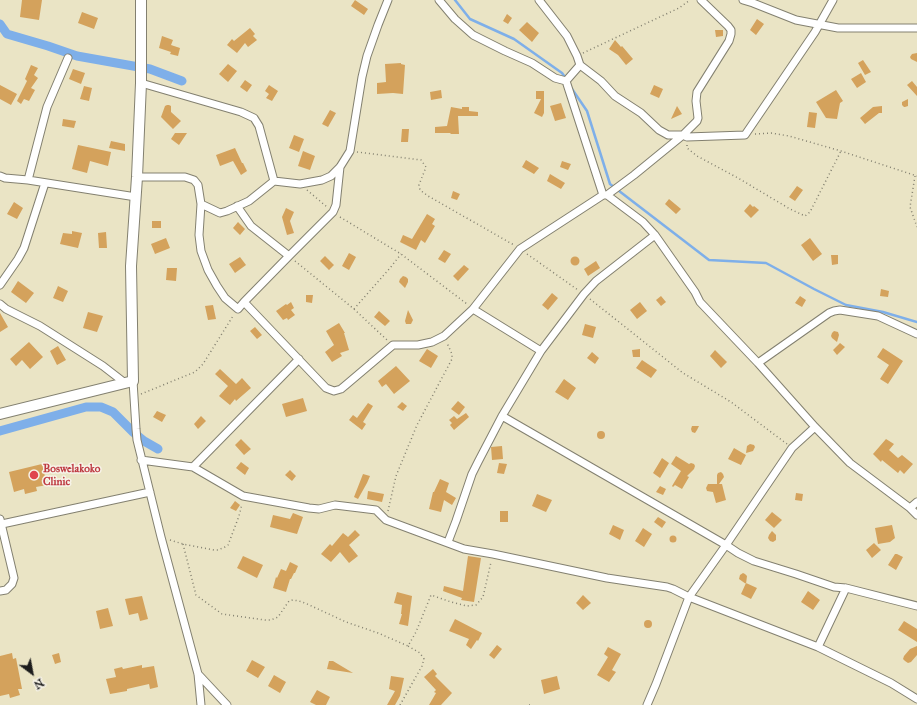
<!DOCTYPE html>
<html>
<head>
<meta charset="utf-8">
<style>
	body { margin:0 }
	#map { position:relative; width:917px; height:705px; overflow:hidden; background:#eae4c5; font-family:"IM FELL Great Primer",serif }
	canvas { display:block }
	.north { position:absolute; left:12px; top:653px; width:40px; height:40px; -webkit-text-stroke:3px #f7f3e8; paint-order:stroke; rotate:148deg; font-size:11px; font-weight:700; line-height:16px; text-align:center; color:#1c1c1c }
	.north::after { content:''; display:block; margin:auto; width:14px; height:18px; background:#1c1c1c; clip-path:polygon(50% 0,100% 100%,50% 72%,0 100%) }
</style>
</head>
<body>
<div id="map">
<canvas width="917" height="705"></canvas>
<div class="north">N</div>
</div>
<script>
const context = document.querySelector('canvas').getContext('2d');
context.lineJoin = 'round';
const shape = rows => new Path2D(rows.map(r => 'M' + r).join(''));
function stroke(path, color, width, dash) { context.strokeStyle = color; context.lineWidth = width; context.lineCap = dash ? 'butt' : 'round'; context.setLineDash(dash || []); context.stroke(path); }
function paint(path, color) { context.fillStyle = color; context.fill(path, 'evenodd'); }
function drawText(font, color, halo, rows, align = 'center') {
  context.font = font + ' "IM FELL Great Primer",serif'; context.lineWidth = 3; context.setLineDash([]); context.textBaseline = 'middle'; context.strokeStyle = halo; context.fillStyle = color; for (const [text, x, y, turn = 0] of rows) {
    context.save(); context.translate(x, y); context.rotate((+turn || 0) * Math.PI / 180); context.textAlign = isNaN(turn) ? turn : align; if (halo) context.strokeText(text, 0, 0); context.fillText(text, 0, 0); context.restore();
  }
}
stroke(shape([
	[455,0,470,19,514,39,562,73,567,80],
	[570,86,587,111,610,184,709,260,766,263,814,289,846,305,883,312,917,322]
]), '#7eafe9', 2.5);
stroke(shape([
	[0,24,7,34,48,46,77,56,150,69,182,81],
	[0,431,86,407,101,407,113,412,133,432,144,441,158,449]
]), '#7eafe9', 9);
paint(shape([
	[22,0,42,0,39,20,20,17],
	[355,0,368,9,364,15,351,6],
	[82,12,98,18,94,29,78,23],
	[507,14,512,18,508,24,503,21],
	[757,19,764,24,756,35,750,30],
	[527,22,539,33,532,42,519,30],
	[250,28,255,34,253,36,257,40,248,47,245,43,237,53,227,45,232,39,234,41],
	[715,30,723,30,723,36,716,37],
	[162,36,173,40,171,45,180,48,178,56,170,54,171,52,159,48],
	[615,40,621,47,622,46,633,59,626,65,618,55,609,49],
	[917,53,917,62,911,59,910,57,912,54],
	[863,60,871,72,865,75,858,63],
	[401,63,401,64,405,65,403,94,393,93,377,94,377,83,386,82,385,64],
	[228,64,237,71,228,82,219,74],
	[31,65,38,68,34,75,38,78,31,88,35,90,29,101,24,99,21,104,17,101,27,81,25,79],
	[73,69,85,73,81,84,69,79],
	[861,73,866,82,857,88,851,79],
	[245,80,252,85,247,92,240,87],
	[912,81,917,87,917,96,907,85],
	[0,85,17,94,11,105,0,99],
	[269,85,278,91,272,101,266,98,269,94,265,91],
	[654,85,663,89,659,98,650,94],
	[84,86,92,88,89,101,80,99],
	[441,90,442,98,431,100,430,92],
	[836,90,843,101,840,103,837,119,826,118,816,102],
	[536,91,544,91,544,113,542,117,534,113,541,99,536,99],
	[908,99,908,106,905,107,904,107,902,105,902,102],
	[561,103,566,118,555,121,550,106],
	[167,105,169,105,171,106,171,112,181,121,173,129,161,117,165,106],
	[677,106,682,114,671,119],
	[882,106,882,113,879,113,865,124,860,118,873,107],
	[451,107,462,109,462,107,469,107,469,111,478,112,478,116,458,116,459,134,451,134,450,133,435,133,435,127,447,126],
	[330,110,336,113,328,127,322,124],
	[809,112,817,113,815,128,807,127],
	[63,119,76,121,74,128,62,126],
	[402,129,409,129,408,142,401,142],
	[175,133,187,133,179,145,171,139],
	[294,135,304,139,299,152,289,148],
	[111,141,125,144,125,151,109,148],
	[78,145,111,152,108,166,90,161,87,173,72,169],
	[235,148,242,163,243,163,247,171,241,175,233,161,220,166,216,155],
	[303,151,315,156,310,170,298,166],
	[526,160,539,168,534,174,522,167],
	[562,161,571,164,568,170,560,167],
	[550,174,565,183,561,189,547,181],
	[797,186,803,190,795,201,789,197],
	[453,191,460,194,457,200,451,198],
	[669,199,681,209,676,214,665,204],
	[14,202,23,208,17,219,7,214],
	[750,204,753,207,754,206,759,210,751,218,744,211],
	[286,208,294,212,290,221,294,233,287,235,282,217],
	[427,214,435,219,432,224,435,226,425,243,421,240,416,250,400,242,403,235,412,239],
	[152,221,161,221,161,228,152,228],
	[238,222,245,229,240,235,233,228],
	[72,231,82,233,78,248,60,244,63,233,72,234],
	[106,232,107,248,99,248,98,233],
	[166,238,170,248,155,254,151,244],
	[810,238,822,254,813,261,801,245],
	[444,250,451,254,445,263,438,259],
	[349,253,356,257,349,270,342,266],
	[831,255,838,255,838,264,832,265],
	[325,256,334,265,329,270,320,261],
	'570.5 261a4.5 4.5 0 1 1 9 0a4.5 4.5 0 1 1-9 0Z',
	[240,257,246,265,235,273,229,264],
	[596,261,600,268,588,276,584,269],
	[464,265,469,269,458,281,453,276],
	[167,268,177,268,176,281,166,280],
	[403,276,406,277,408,279,408,282,405,288,399,282,400,279],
	[18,281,34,293,26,303,11,292],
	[58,286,68,291,63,302,53,298],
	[881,289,889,291,888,297,880,296],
	[552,293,558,298,548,310,542,305],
	[306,295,313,295,312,303,306,302],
	[661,296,666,302,661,306,656,300],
	[800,296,806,300,802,307,795,303],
	[291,302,294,308,291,310,295,315,288,320,287,318,283,320,276,311,286,304,287,305],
	[640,302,647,311,637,319,630,310],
	[213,305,216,319,208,320,205,306],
	[408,310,413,320,411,324,406,324,405,321],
	[379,311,390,321,385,326,374,317],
	[88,312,103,316,97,332,83,328],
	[0,313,8,327,0,332],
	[339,323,345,333,344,333,349,350,340,353,342,356,332,362,325,352,334,345,326,331],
	[585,324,596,327,593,338,582,335],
	[255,327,262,335,257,339,250,331],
	[834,331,838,332,839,335,837,342,832,338,831,336,832,333],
	[29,342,43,357,30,369,22,360,16,366,10,359],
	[840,343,845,347,837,355,833,350],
	[58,346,66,360,57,365,50,351],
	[883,348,903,361,888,384,880,379,889,365,877,357],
	[427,349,438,356,431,368,419,361],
	[640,349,640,357,633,357,632,350],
	[715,350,727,362,721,368,710,356],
	[592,352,599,358,595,364,587,358],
	[642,360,657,370,651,378,636,368],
	[396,366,410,381,394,394,386,384,382,387,378,381],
	[220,369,236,384,242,378,251,388,236,401,235,399,230,405,219,396,228,386,215,374],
	[564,379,576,388,568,400,555,392],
	[303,398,307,411,286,417,282,404],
	[458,401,465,407,459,415,451,409],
	[402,402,407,406,403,411,397,407],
	[368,403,373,406,363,422,366,424,362,430,349,420,353,415,357,418],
	[157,411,166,415,162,422,153,417],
	[466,413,469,417,454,430,450,425,452,423,449,420,454,416,457,419],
	[201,416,206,421,198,429,194,424],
	[692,426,699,426,697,430,695,433,692,432,691,429],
	'597 435a4 4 0 1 1 8 0a4 4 0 1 1-8 0Z',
	[241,439,251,449,244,455,235,445],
	[886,439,894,444,889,450,898,458,902,455,913,464,904,474,900,470,898,473,882,460,881,462,873,454],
	[750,444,754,445,755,447,753,451,746,453,747,446],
	[502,446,503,459,492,460,491,447],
	[734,448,746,455,741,465,728,459],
	[676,456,689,464,691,463,694,464,695,466,694,469,687,476,689,477,682,489,675,485,673,487,672,486,681,471,671,464],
	[662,458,669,463,660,478,653,473],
	[241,462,249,468,245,475,236,468],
	[499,463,507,464,504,474,497,473],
	[42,464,47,485,36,487,37,491,25,494,24,489,14,492,9,472],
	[290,470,296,476,292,481,285,475],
	[721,472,723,474,724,477,719,484,722,484,726,500,716,503,713,492,707,491,706,488,708,484,717,484,717,475,718,473],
	[363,474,370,476,367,483,358,499,354,497],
	[440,479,449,483,446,492,456,498,452,505,444,500,441,512,429,509,433,492,434,492],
	[660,486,666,489,663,495,656,492],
	[368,491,384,494,382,502,367,499],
	[796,493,803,494,802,501,795,500],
	[537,494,552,500,546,512,532,506],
	[235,501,240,505,236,511,230,508],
	[500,511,508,511,508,522,500,522],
	[772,512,782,520,774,528,765,520],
	[293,513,303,517,297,534,270,527,273,515,290,519],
	[658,517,666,522,662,528,654,522],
	[613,525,624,530,620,540,609,534],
	[892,525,895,538,890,542,878,544,875,528],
	[643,528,652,534,644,547,635,541],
	[355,530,360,535,349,545,358,556,349,563,340,552,331,562,321,554,330,544,332,546,343,533,348,537],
	[772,531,776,535,776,540,773,542,770,541,768,538,769,535],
	'669.5 539a3.5 3.5 0 1 1 7 0a3.5 3.5 0 1 1-7 0Z',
	[874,543,881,550,872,558,866,550],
	[895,554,897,554,903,557,896,570,888,565],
	[243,556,263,565,257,578,237,568],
	[468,556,481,558,474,602,461,600,462,598,443,591,444,586,463,591],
	[290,562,298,566,295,573,294,573,291,579,290,579,286,592,273,588,276,577,277,578,281,569,286,571],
	[743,573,745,574,747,576,746,584,739,579,740,575],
	[746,583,757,588,751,599,741,594],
	[808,591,820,600,813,610,801,602],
	[397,592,412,596,408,626,399,624,402,614,401,614,402,605,394,603],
	[583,595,591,603,583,610,576,603],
	[142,596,148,619,140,621,138,613,129,615,125,599],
	[108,608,113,626,100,629,96,611],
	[455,619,482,633,478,641,477,640,471,649,466,645,469,639,449,631],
	'644 624a4 4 0 1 1 8 0a4 4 0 1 1-8 0Z',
	[904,621,917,629,917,642,898,630],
	[497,645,502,649,494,659,489,655],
	[917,646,917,655,911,662,908,663,905,661,903,659,904,656,910,649],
	[608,647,621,654,612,670,616,672,609,682,597,675,608,657,604,654],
	[12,653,13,659,16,658,22,689,18,689,20,695,10,698,9,694,0,696,0,656],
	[59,653,61,662,55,664,52,655],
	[252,660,265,667,258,678,246,671],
	[329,661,333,661,353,673,327,669],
	[142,665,142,668,154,666,158,687,150,689,149,684,127,689,127,691,110,694,106,679,116,677,114,669,122,667,123,669],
	[433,669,437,674,435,676,452,693,441,705,429,705,436,693,434,692,436,690,424,677],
	[274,675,286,682,280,693,268,686],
	[391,676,404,678,400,696,395,705,387,705,395,691,389,689],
	[557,676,560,689,544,694,541,680],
	[317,690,330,697,326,705,316,705,310,702]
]), '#d4a25c');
const street = shape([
	[439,0,455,19,473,35,505,51,532,63,555,78,566,81],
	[539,0,567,36,577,56,580,65,601,81,615,96,641,113,659,130,668,135,683,135,687,137,745,135,815,32,833,0],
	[743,0,753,3,796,20,838,28,917,28],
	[566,81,603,195,607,195,643,222,655,235,695,292,700,302,758,363,815,427,850,463,910,508,917,515],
	[566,81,580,65],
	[141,83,241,112,254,118,259,126,274,181],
	[0,176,5,178,28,180,136,197],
	[137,177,185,177,194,180,198,185,201,204,220,213,227,211,249,201,274,181,300,184,322,180,331,176,340,167,350,151,362,77,367,56,378,25,388,0],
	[28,180,47,107,68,58],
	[607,195,634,175,683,135,697,121,698,118,696,101,697,92,729,41,731,34,731,30,728,26,701,0],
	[201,204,199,235,201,251,208,270,217,286,225,298,238,309,244,302],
	[237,206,251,226,289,256,244,302,326,388,334,391,341,389,347,384,393,345,418,345,432,342,444,336,473,309],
	[289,256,333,212,336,205,340,167],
	[0,285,18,259,24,248,45,183],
	[0,304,6,309,40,326,103,366,125,383],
	[541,351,584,294,596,281,655,235],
	[758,363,829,313,834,311,840,310,878,316,917,334],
	[133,381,136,429,137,440,161,537,198,674,201,705],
	[502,416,726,545,738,553,754,561,796,574,834,587,846,588,917,606],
	[141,460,193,467,243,496,309,508,319,509,335,505,376,510,386,520,464,549,493,554,607,578,667,587,673,589,689,597,818,647,846,588],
	[193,467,299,359],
	[910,508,917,502],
	[0,519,14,578,12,584,6,590,0,591],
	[2,524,150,492],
	[448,542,456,521,472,474,478,462,502,416,541,351,473,309,520,249,603,195],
	[818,647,891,683,917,699],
	[198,674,227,705],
	[647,705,656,684,689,597,726,545,792,448,815,427]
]);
const secondary = shape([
	[0,414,133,381,131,266,137,177,141,83,141,0]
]);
stroke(street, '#838070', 9);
stroke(secondary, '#838070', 12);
stroke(shape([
	[583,53,679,8,690,0],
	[755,134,771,133,789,136,841,151,917,176],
	[687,145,687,148,697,156,738,178,790,209,805,216,810,212,841,151],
	[357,152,421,160,426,167,419,185,420,190,428,196,514,245],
	[915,176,910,207,917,227],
	[307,190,327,207],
	[340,217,401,254,467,304],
	[527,254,578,290],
	[295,261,354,309,390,268,401,254],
	[590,299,683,373,731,402,787,444],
	[354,309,387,340],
	[141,394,195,372,203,364,233,316],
	[388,511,396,476,417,425,452,359,452,354,447,343],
	[170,540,183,544,214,550,218,550,225,547,228,545,239,516,242,504],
	[183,544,196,595,222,614,265,620,271,620,278,617,289,601,293,600,299,601,305,603,346,622,378,633,408,646,416,632,431,595,451,602,467,606,476,605,483,597,491,562],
	[400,705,422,666,424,659,420,653,408,646],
	[529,705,531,705]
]), '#838070', 1.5, [1, 3]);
stroke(street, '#fff', 7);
stroke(secondary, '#fff', 10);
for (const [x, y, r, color] of [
	[34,475,5,"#e0444e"]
]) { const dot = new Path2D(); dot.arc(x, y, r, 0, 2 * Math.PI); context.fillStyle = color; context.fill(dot); stroke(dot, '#f7f3e8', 1.5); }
drawText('bold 11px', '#be3a42', '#f7f3e8', [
	["Boswelakoko",43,469],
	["Clinic",43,482]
], 'left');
</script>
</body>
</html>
